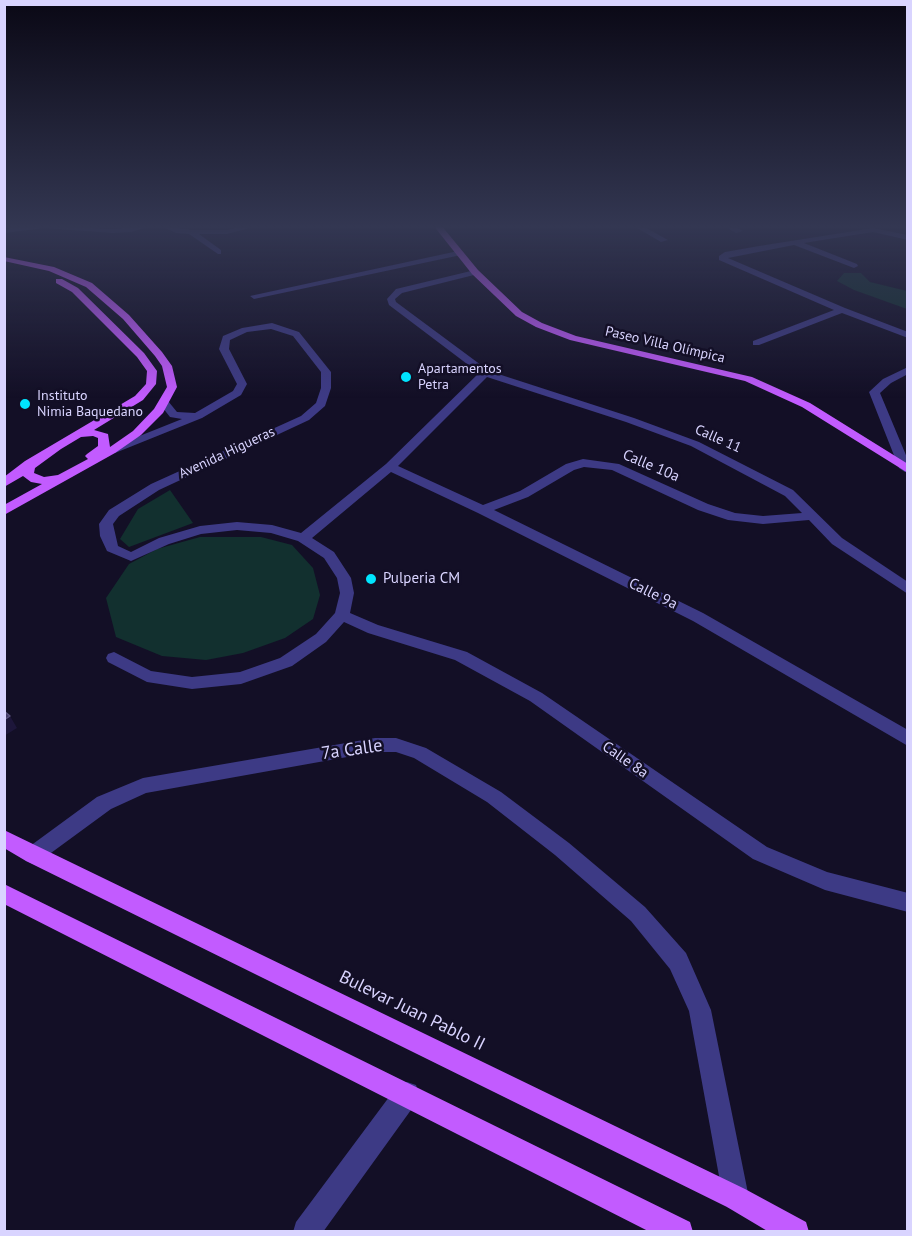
<!DOCTYPE html>
<html>
<head>
<meta charset="utf-8">
<style>
	body { margin:0 }
	#map { position:relative; width:912px; height:1236px; overflow:hidden; background:#130f26; font-family:"PT Sans",sans-serif }
	canvas { display:block }
	.frame { position:absolute; inset:0; border:6px solid #d9d4ff; pointer-events:none }
</style>
</head>
<body>
<div id="map">
<canvas width="912" height="1236"></canvas>
<div class="frame"></div>
</div>
<script>
const context = document.querySelector('canvas').getContext('2d');
context.lineJoin = 'round';
function paint(path, color) { context.fillStyle = color; context.fill(path, 'evenodd'); }
const shape = rows => new Path2D(rows.map(r => 'M' + r).join(''));
function stroke(path, color, width, dash) { context.strokeStyle = color; context.lineWidth = width; context.lineCap = dash ? 'butt' : 'round'; context.setLineDash(dash || []); context.stroke(path); }
function drawText(font, color, halo, rows, align = 'center') {
  context.font = font + ' "PT Sans",sans-serif'; context.lineWidth = 5; context.setLineDash([]); context.textBaseline = 'middle'; context.strokeStyle = halo; context.fillStyle = color; for (const [text, x, y, turn = 0] of rows) {
    context.save(); context.translate(x, y); context.rotate((+turn || 0) * Math.PI / 180); context.textAlign = isNaN(turn) ? turn : align; if (halo) context.strokeText(text, 0, 0); context.fillText(text, 0, 0); context.restore();
  }
}
paint(shape([
	[844,273,861,273,870,282,907,291,907,309,854,290,837,281],
	[170,490,193,523,129,547,120,539,138,509],
	[200,537,261,537,292,545,313,568,320,595,313,619,285,638,243,653,206,660,162,656,116,637,106,598,129,564,157,549]
]), '#12302f');
paint(shape([
	[28,225,113,229,154,225,131,232,113,233,44,228,4,233,4,229,28,225],
	[159,225,191,230,227,230,248,225,261,225,227,234,199,234,221,250,221,254,218,254,189,234,176,233,159,225],
	[435,225,453,225,438,229,435,225],
	[632,225,641,225,668,240,661,242,632,225],
	[722,225,732,225,743,231,736,233,722,225],
	[873,228,908,235,908,240,873,232,804,243,857,264,858,266,854,268,794,245,728,258,845,308,908,332,908,338,842,313,759,345,753,345,753,341,834,310,719,260,719,256,725,252,759,246,873,228],
	[458,251,462,253,461,255,254,299,250,296,458,251],
	[475,270,478,270,478,274,402,293,395,299,396,302,489,371,634,418,699,442,793,490,842,538,908,582,908,594,832,544,809,520,763,524,728,520,698,510,612,470,584,467,574,470,528,497,494,510,703,613,908,730,908,746,693,621,478,513,391,472,312,538,334,552,351,578,354,593,350,613,378,625,467,652,542,693,767,847,827,872,908,893,908,912,825,890,753,859,530,701,455,660,368,633,344,622,326,642,292,666,241,684,192,689,147,682,108,662,106,658,108,654,114,652,151,671,192,677,240,672,280,658,316,634,335,613,340,593,337,578,324,558,298,541,271,533,237,530,201,534,169,544,131,561,107,551,100,536,99,524,109,510,151,484,301,416,316,403,321,388,321,372,293,336,271,329,247,332,230,340,229,349,247,384,241,395,202,418,115,453,107,453,107,449,182,419,170,417,159,403,160,401,168,401,177,412,195,413,233,391,237,384,219,349,223,336,242,328,272,323,299,332,331,372,331,388,325,406,309,420,159,490,119,516,113,524,118,546,131,552,159,538,200,526,237,522,272,525,301,533,386,464,479,373,389,305,387,299,396,289,475,270],
	[487,377,626,422,691,446,785,496,802,513,763,516,735,513,708,504,619,464,583,459,566,464,520,491,483,505,398,466,487,377],
	[908,367,908,374,891,383,880,393,908,460,908,471,905,472,899,468,869,392,883,379,908,367],
	[375,738,396,738,426,748,501,792,569,843,645,907,686,953,711,1010,749,1198,745,1207,736,1211,727,1207,723,1198,689,1011,670,969,631,921,555,855,487,802,414,758,396,752,375,752,146,793,111,809,40,861,33,864,26,861,23,855,26,849,97,797,143,778,375,738],
	[407,1082,416,1085,419,1094,416,1103,323,1232,293,1232,296,1222,398,1085,407,1082]
]), '#3d3a85');
paint(shape([
	[433,225,441,225,478,270,522,312,542,323,576,336,752,377,810,403,908,464,908,473,802,407,745,381,570,340,536,327,516,316,472,274,433,225],
	[4,257,54,267,92,283,129,315,162,352,172,366,177,387,163,413,141,435,115,453,4,515,4,505,42,484,31,482,23,476,4,487,4,477,25,461,135,396,146,384,147,371,137,357,72,292,56,283,56,279,62,279,78,288,144,353,157,371,156,384,143,400,94,430,108,434,110,447,133,431,154,409,167,387,162,366,155,356,123,319,86,287,49,271,4,261,4,257],
	[93,436,98,438,98,446,87,454,85,456,88,459,58,475,44,477,34,473,35,468,61,449,81,437,93,436],
	[4,830,745,1189,806,1222,809,1232,769,1232,727,1207,26,861,4,848,4,830],
	[4,884,690,1222,693,1232,650,1232,4,904,4,884]
]), '#c25bff');
paint(shape([
	[10,716,17,728,4,736,4,720]
]), '#1d163a');
const building = shape([
	[4,711,10,716,4,720,4,711]
]);
paint(building, '#433a66');
stroke(building, '#5a527e', 1.5);
const sky = context.createLinearGradient(0, 0, 0, 398);
sky.addColorStop(0, '#0a0815');
sky.addColorStop(0.57, '#333752');
sky.addColorStop(1, '#33375200');
context.fillStyle = sky;
context.fillRect(0, 0, 912, 398);
for (const [x, y, r, color] of [
	[406,377,6,"#00e5ff"],
	[25,404,6,"#00e5ff"],
	[371,579,6,"#00e5ff"]
]) { const dot = new Path2D(); dot.arc(x, y, r, 0, 2 * Math.PI); context.fillStyle = color; context.fill(dot); stroke(dot, '#130f26', 2); }
drawText('14px', '#d9d4ff', '#130f26', [
	["Paseo Villa Olímpica",665,345,13],
	["Calle 11",718,439,24],
	["Avenida Higueras",227,453,-25]
]);
drawText('14px', '#d9d4ff', '#130f26', [
	["Apartamentos",418,369],
	["Petra",418,385],
	["Instituto",37,396],
	["Nimia Baquedano",37,412]
], 'left');
drawText('15px', '#d9d4ff', '#130f26', [
	["Calle 10a",651,466,23],
	["Calle 9a",653,594,26],
	["Calle 8a",625,760,35]
]);
drawText('15px', '#d9d4ff', '#130f26', [
	["Pulperia CM",383,579]
], 'left');
drawText('18px', '#d9d4ff', '#130f26', [
	["7a Calle",352,750,-8],
	["Bulevar Juan Pablo II",412,1011,26]
]);
</script>
</body>
</html>
